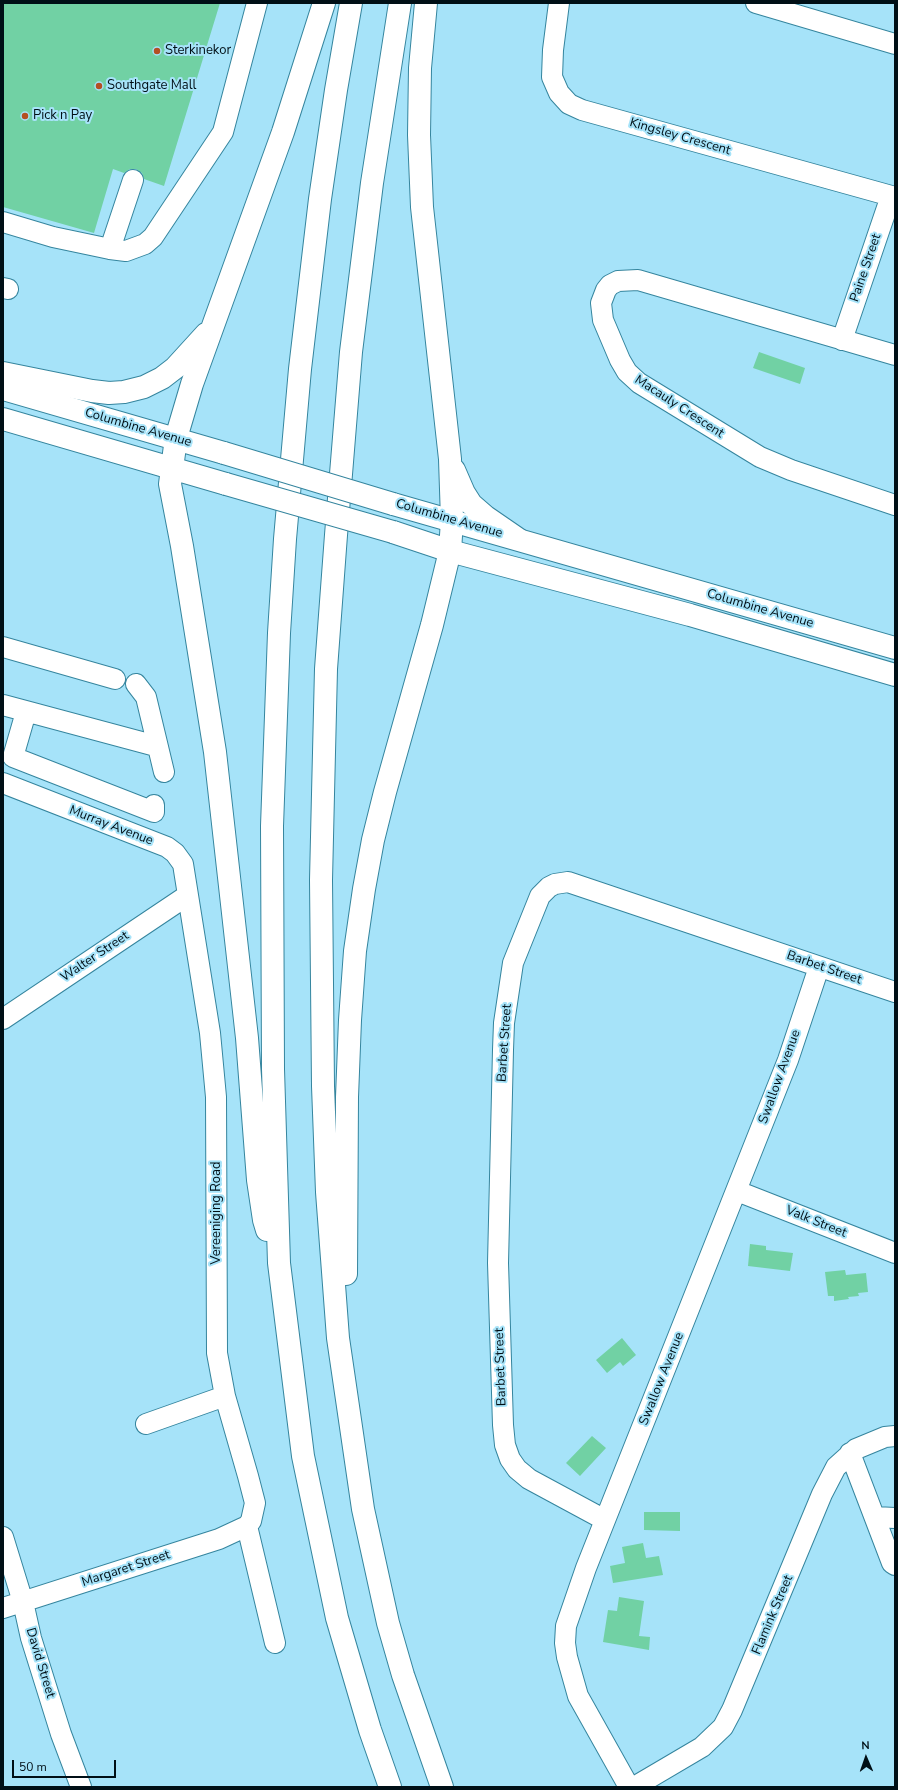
<!DOCTYPE html>
<html>
<head>
<meta charset="utf-8">
<style>
	body { margin:0 }
	#map { position:relative; width:898px; height:1790px; overflow:hidden; background:#a6e3f9; font-family:"Nunito Sans",sans-serif }
	canvas { display:block }
	.frame { position:absolute; inset:0; border:4px solid #000f16; pointer-events:none }
	.north { position:absolute; left:846px; top:1738px; width:40px; height:40px; -webkit-text-stroke:3px #a6e3f9; paint-order:stroke; rotate:358deg; font-size:11px; font-weight:700; line-height:16px; text-align:center; color:#000f16 }
	.north::after { content:''; display:block; margin:auto; width:14px; height:18px; background:#000f16; clip-path:polygon(50% 0,100% 100%,50% 72%,0 100%) }
	.scale { position:absolute; left:12px; top:1760px; width:104px; height:18px; box-sizing:border-box; border:2px solid #000f16; border-top:0; padding-left:5px; font-size:12px; line-height:14px; white-space:nowrap; color:#000f16; -webkit-text-stroke:3px #a6e3f9; paint-order:stroke }
</style>
</head>
<body>
<div id="map">
<canvas width="898" height="1790"></canvas>
<div class="frame"></div>
<div class="north">N</div>
<div class="scale">50 m</div>
</div>
<script>
const context = document.querySelector('canvas').getContext('2d');
context.lineJoin = 'round';
function paint(path, color) { context.fillStyle = color; context.fill(path, 'evenodd'); }
const shape = rows => new Path2D(rows.map(r => 'M' + r).join(''));
function stroke(path, color, width, dash) { context.strokeStyle = color; context.lineWidth = width; context.lineCap = dash ? 'butt' : 'round'; context.setLineDash(dash || []); context.stroke(path); }
function drawText(font, color, halo, rows, align = 'center') {
  context.font = font + ' "Nunito Sans",sans-serif'; context.lineWidth = 4; context.setLineDash([]); context.textBaseline = 'middle'; context.strokeStyle = halo; context.fillStyle = color; for (const [text, x, y, turn = 0] of rows) {
    context.save(); context.translate(x, y); context.rotate((+turn || 0) * Math.PI / 180); context.textAlign = isNaN(turn) ? turn : align; if (halo) context.strokeText(text, 0, 0); context.fillText(text, 0, 0); context.restore();
  }
}
paint(shape([
	[3,3,220,3,164,186,144,179,142,173,136,169,130,169,124,173,113,169,94,233,3,207],
	[759,352,805,368,800,384,753,368],
	[750,1244,766,1246,766,1250,793,1253,790,1271,748,1266],
	[845,1270,846,1275,866,1273,868,1292,858,1293,859,1296,848,1297,849,1299,834,1301,834,1296,828,1296,825,1272],
	[622,1338,636,1355,623,1366,620,1362,607,1373,596,1360],
	[592,1436,606,1448,580,1476,566,1463],
	[644,1512,680,1512,680,1531,644,1530],
	[643,1543,646,1558,659,1556,663,1575,613,1583,610,1566,625,1563,622,1547],
	[619,1597,644,1601,639,1636,650,1637,649,1650,603,1642,608,1610,617,1611]
]), '#71d1a4');
const minor = shape([
	[559,3,553,50,552,77,559,93,569,104,582,110,895,197],
	[756,3,895,44],
	[3,222,53,237,110,249,126,251,145,244,153,237,223,132,257,3],
	[110,249,133,180],
	[3,288,8,289],
	[842,340,891,196],
	[895,355,638,280,618,281,610,285,606,290,601,303,603,320,620,360,627,372,639,383,760,457,791,470,895,505],
	[3,647,115,679],
	[136,684,146,697,164,772],
	[3,705,156,746],
	[26,712,13,757,154,812,154,805],
	[3,783,167,847,175,853,183,864,210,1033,216,1097,217,1353,225,1396,248,1476,255,1503,251,1521,247,1526,219,1539,3,1608],
	[3,1019,188,895],
	[737,1191,895,1253],
	[146,1424,225,1396],
	[850,1453,892,1563,895,1565],
	[875,1517,895,1518],
	[605,1520,529,1479,517,1469,510,1459,505,1445,503,1425,498,1263,503,1050,504,1023,513,963,540,896,549,887,555,884,568,882,574,884,895,992],
	[247,1526,275,1643],
	[3,1537,23,1602,31,1638,61,1734,81,1787],
	[629,1787,578,1696,567,1657,565,1643,566,1626,586,1568,788,1060,819,967],
	[634,1787,702,1747,723,1727,732,1710,822,1494,836,1467,856,1449,885,1437,895,1436]
]);
const major = shape([
	[3,389,224,453],
	[3,419,226,484],
	[393,504,895,648],
	[393,532,450,551,690,615,895,675]
]);
const highway = shape([
	[351,3,336,90,320,199,300,369,285,539,279,633,272,826,273,1069,279,1263,303,1456,337,1618,370,1730,390,1787],
	[400,3,372,183,351,352,336,535,326,669,323,794,321,880,323,1086,327,1192,338,1338,363,1509,388,1623,403,1675,442,1787],
	[3,373,92,391,109,393,124,392,144,387,162,378,175,368,206,334],
	[454,470,464,493,471,504,486,517,518,539],
	[267,1230,264,1220,258,1180,247,1038,215,752,182,546,170,484,176,438,192,384,283,132,324,3],
	[346,1274,347,1097,350,1020,355,951,364,889,373,840,385,792,432,625,450,551,452,520,450,459,422,207,419,135,420,68,426,3]
]);
stroke(minor, '#35859e', 22);
stroke(major, '#35859e', 24);
stroke(highway, '#35859e', 24);
stroke(minor, '#fff', 20);
stroke(major, '#fff', 22);
stroke(highway, '#fff', 22);
const majorBridge = shape([
	[224,453,393,504],
	[226,484,393,532]
]);
stroke(majorBridge, '#35859e', 24, []);
stroke(majorBridge, '#fff', 22);
for (const [x, y, r, color] of [
	[157,51,4,"#b44f22"],
	[99,86,4,"#b44f22"],
	[25,116,4,"#b44f22"]
]) { const dot = new Path2D(); dot.arc(x, y, r, 0, 2 * Math.PI); context.fillStyle = color; context.fill(dot); stroke(dot, '#a6e3f9', 1.5); }
drawText('13px', '#000f16', '#a6e3f9', [
	["Sterkinekor",165,51],
	["Southgate Mall",107,86],
	["Pick n Pay",33,116]
], 'left');
drawText('13px', '#000f16', '#a6e3f9', [
	["Kingsley Crescent",680,137,16],
	["Paine Street",866,268,-71],
	["Macauly Crescent",679,407,33],
	["Columbine Avenue",138,428,16],
	["Columbine Avenue",449,519,16],
	["Columbine Avenue",760,609,16],
	["Murray Avenue",111,826,21],
	["Walter Street",95,957,-34],
	["Barbet Street",824,968,19],
	["Barbet Street",505,1043,-86],
	["Swallow Avenue",780,1077,-70],
	["Vereeniging Road",217,1213,-90],
	["Valk Street",816,1222,22],
	["Barbet Street",501,1367,-92],
	["Swallow Avenue",662,1379,-68],
	["Margaret Street",126,1569,-18],
	["Flamink Street",773,1615,-67],
	["David Street",40,1663,73]
]);
</script>
</body>
</html>
